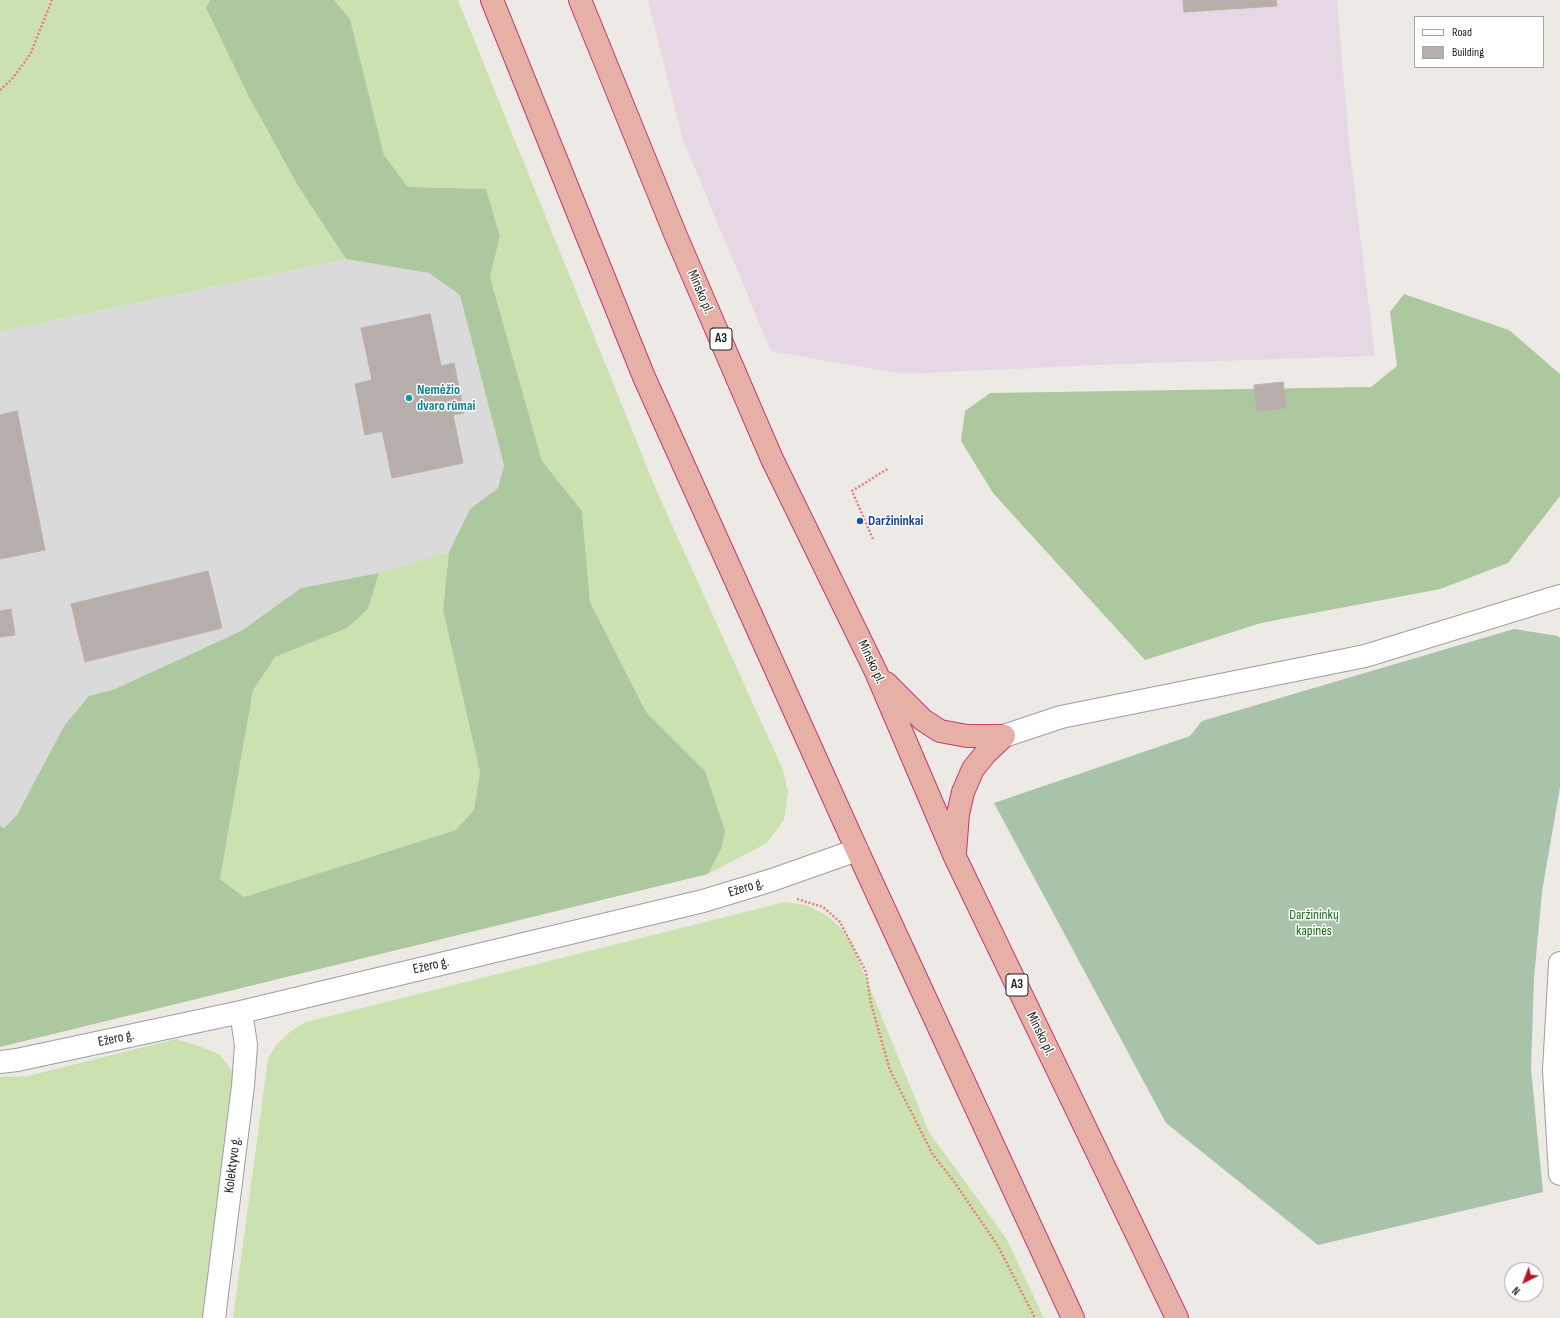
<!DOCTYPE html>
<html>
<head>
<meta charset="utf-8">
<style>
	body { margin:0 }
	#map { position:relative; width:1560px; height:1318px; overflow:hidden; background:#ede9e4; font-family:"Sofia Sans Condensed",sans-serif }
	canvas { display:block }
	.legend { position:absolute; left:1414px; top:16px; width:130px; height:52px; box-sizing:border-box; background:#fff; border:1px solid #a5a5a5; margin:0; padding:5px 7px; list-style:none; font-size:12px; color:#1d1d1d }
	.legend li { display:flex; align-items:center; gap:8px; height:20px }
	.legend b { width:20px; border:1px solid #a5a5a5 }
	.north { position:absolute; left:1504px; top:1262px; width:40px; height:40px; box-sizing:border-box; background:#fff; border:1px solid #a5a5a5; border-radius:50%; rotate:222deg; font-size:11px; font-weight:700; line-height:16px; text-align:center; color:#1d1d1d }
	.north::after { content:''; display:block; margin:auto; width:14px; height:18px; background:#b31722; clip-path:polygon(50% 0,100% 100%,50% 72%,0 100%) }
</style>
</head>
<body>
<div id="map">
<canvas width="1560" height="1318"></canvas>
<ul class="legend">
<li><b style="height:5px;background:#fff"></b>Road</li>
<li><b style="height:11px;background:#b6aeaa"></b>Building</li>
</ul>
<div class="north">N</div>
</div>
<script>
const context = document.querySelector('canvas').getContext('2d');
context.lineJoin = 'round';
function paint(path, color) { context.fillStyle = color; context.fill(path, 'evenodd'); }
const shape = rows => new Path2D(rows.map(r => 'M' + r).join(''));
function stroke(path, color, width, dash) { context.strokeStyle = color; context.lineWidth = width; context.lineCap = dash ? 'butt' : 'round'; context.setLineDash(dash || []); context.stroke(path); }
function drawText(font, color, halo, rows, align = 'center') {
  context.font = font + ' "Sofia Sans Condensed",sans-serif'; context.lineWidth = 3; context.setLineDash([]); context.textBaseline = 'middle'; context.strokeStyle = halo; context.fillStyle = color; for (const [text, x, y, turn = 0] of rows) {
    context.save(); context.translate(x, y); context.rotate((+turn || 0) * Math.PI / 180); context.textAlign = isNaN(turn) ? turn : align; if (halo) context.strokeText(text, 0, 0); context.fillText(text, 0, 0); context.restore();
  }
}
paint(shape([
	[346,259,429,273,460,295,504,467,498,488,470,509,449,552,379,573,301,588,241,631,115,689,89,696,64,726,17,815,4,828,0,826,0,333,7,330]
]), '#dbdada');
paint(shape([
	[648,0,1337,0,1350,153,1375,356,1117,364,902,374,771,351,683,140]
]), '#e5d7e4');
paint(shape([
	[0,0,210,0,206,8,248,95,298,186,346,259,7,330,0,333],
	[334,0,458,0,658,494,783,770,788,793,784,820,767,843,708,874,721,849,705,771,646,712,590,602,582,511,542,461,490,277,500,236,486,189,408,187,384,155,350,19],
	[449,552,443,610,480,772,474,810,456,830,244,897,220,879,253,690,274,657,347,628,368,609,379,573],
	[785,902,806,905,826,915,841,928,851,942,929,1132,1006,1238,1044,1318,233,1318,268,1059,276,1045,291,1031,306,1022],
	[176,1039,199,1046,220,1055,236,1076,203,1318,0,1318,0,1077,28,1076]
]), '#cce1b0');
paint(shape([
	[210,0,334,0,350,19,384,155,408,187,486,189,500,236,490,277,542,461,582,511,590,602,646,712,705,771,725,831,721,849,708,874,0,1047,0,826,4,828,17,815,64,726,89,696,115,689,241,631,301,588,379,573,368,609,347,628,275,657,253,690,220,879,244,897,456,830,474,810,480,772,443,610,449,552,470,509,498,488,504,466,460,295,429,273,346,259,298,186,248,95,206,8],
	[1404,294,1509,330,1560,374,1560,496,1508,563,1440,589,1261,623,1145,660,993,493,961,441,965,411,990,393,1371,387,1397,366,1390,312]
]), '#adc79e');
paint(shape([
	[1514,629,1558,636,1560,638,1560,787,1542,892,1534,978,1531,1069,1543,1192,1318,1245,1166,1123,994,803,1190,736,1202,721]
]), '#a8c3aa');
const building = shape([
	[1183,0,1276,0,1277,6,1184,12,1183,0],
	[430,314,441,366,454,363,464,413,453,415,463,463,392,478,382,431,365,435,355,384,372,380,361,328,430,314],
	[1283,382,1286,408,1257,411,1254,385,1283,382],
	[17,411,45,550,0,559,0,415,17,411],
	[208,571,222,628,85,662,71,604,208,571],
	[11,609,15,635,0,637,0,611,11,609]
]);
paint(building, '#b6aeaa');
stroke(building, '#bdb0a8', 1);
const minor = shape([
	[1004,736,1061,717,1365,656,1560,596],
	[1560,963,1554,1070,1560,1174],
	[0,1062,17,1060,241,1012,703,901,772,880,857,850],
	[214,1318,243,1086,246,1045,241,1012]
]);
const trunk = shape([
	[492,0,644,377,857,850,1073,1318],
	[580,0,676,236,772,459,876,672,955,857,1177,1318],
	[886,683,923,720,940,731,967,736,1004,736],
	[955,852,958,814,963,792,973,769,986,753,1004,736]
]);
stroke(minor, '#9e9e9e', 24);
stroke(trunk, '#c33972', 24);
stroke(shape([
	[0,90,11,80,30,55,52,0],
	[873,539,852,491,889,468],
	[797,899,823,907,840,922,866,972,871,1004,890,1070,933,1155,953,1180,998,1246,1035,1318]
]), '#e97d79', 2.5, [2, 2]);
stroke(minor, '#fff', 22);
stroke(trunk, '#e6b0a6', 22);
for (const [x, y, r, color] of [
	[409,398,4,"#0f9aa8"],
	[860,521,4,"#1a4fb4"]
]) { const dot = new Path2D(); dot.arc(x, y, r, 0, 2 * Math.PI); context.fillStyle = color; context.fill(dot); stroke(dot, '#fff', 1.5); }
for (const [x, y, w] of [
	[721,339,22],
	[1017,985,22]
]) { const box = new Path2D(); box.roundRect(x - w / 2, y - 11, w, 22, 3); context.fillStyle = '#fff'; context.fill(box); stroke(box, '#1d1d1d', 1); }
drawText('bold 13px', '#1d1d1d', null, [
	["A3",721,339],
	["A3",1017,985]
]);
drawText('14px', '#1d1d1d', '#fff', [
	["Minsko pl.",700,292,67],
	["Minsko pl.",871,662,65],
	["Ežero g.",746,888,-17],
	["Ežero g.",431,966,-13],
	["Minsko pl.",1040,1034,64],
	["Ežero g.",116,1039,-12],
	["Kolektyvo g.",233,1165,-83]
]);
drawText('bold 14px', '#0d838f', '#fff', [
	["Nemėžio",417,390],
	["dvaro rūmai",417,406]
], 'left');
drawText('bold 14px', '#164399', '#fff', [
	["Daržininkai",868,521]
], 'left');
drawText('14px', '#186e19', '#fff', [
	["Daržininkų",1314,915],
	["kapinės",1314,931]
]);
</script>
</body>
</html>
